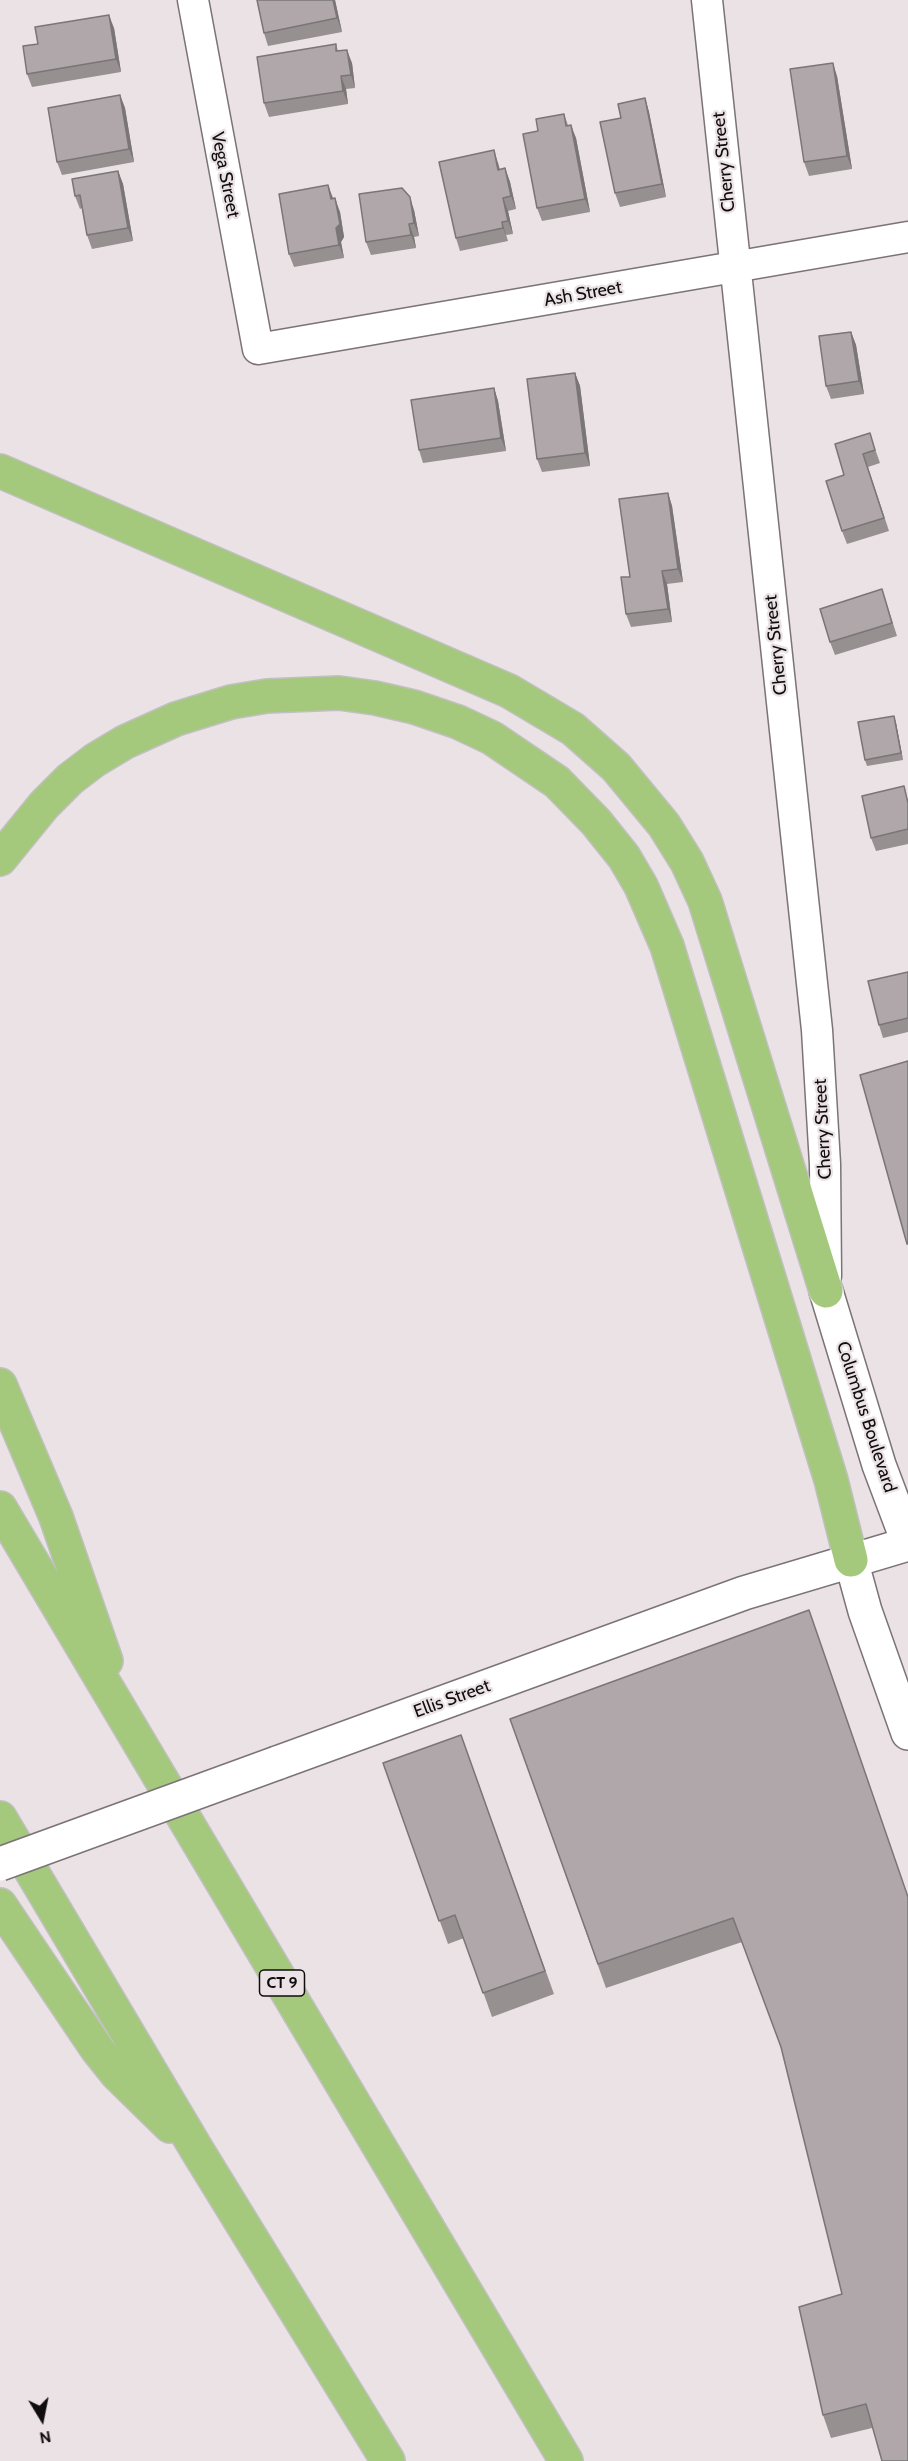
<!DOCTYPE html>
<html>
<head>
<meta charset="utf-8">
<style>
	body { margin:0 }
	#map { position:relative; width:908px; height:2461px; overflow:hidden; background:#ebe2e5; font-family:Cabin,sans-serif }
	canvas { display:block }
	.north { position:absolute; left:12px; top:2389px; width:60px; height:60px; -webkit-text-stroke:4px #ebe2e5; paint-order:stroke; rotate:170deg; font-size:16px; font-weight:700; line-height:24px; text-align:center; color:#100d0e }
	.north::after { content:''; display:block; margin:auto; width:21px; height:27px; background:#100d0e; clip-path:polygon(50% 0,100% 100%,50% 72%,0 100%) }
</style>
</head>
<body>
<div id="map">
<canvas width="908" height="2461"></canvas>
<div class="north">N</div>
</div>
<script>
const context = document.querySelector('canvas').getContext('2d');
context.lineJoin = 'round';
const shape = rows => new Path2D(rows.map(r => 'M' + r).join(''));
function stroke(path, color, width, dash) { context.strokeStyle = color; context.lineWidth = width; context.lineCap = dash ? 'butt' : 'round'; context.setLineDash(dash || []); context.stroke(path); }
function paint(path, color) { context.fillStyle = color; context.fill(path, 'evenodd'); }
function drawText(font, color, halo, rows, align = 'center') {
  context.font = font + ' Cabin,sans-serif'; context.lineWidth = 4.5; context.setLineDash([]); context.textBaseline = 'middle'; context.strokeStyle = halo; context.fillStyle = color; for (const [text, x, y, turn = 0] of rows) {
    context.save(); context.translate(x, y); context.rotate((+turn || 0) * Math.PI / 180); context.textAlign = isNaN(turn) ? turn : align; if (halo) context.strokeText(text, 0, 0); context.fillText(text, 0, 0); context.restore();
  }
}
const minor = shape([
	[193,0,258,349,908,237],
	[707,0,817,1030,825,1164,826,1276]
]);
const tertiary = shape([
	[826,1291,879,1465,908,1542],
	[851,1560,865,1611,908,1733],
	[277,1763,744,1593,908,1544]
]);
const motorway = shape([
	[0,471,509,691,573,729,616,767,664,825,687,862,705,901,826,1291],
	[0,859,44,805,70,779,95,760,125,742,176,719,231,702,267,696,339,693,375,698,414,707,458,722,492,738,557,782,596,822,624,857,641,886,667,946,831,1480,851,1560],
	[0,1385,56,1517,106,1661],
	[0,1508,566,2461],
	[0,1818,197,2150,388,2461],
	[0,1905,97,2049,117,2074,170,2126]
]);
stroke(minor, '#7b7376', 33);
stroke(tertiary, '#7b7376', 36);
stroke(motorway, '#c1c0c0', 36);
stroke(minor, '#fff', 30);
stroke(tertiary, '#fff', 33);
stroke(motorway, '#a4c87c', 33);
const tertiaryBridge = shape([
	[0,1864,277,1763]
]);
stroke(tertiaryBridge, '#7b7376', 36, []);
stroke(tertiaryBridge, '#fff', 33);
paint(shape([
	[257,0,335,0,342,32,268,46,264,33],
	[114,28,121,72,32,87,27,74],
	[336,44,338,51,352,63,355,88,346,89,348,104,269,117,264,103],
	[837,76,852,169,809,176,804,162],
	[120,95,125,108,134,162,62,175,57,162],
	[645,98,649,112,666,197,620,207,615,193],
	[564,114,568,125,576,138,590,212,542,221,537,208,538,131],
	[498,163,500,170,505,168,510,182,516,209,508,211,513,234,506,235,508,241,460,251,456,238],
	[118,171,123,184,133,241,92,249,87,235,82,208,80,209,75,196],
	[333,199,340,212,344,237,341,242,344,258,294,267,289,254],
	[414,210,419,236,414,237,416,248,371,255,366,242],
	[851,332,856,345,864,394,831,399,826,386],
	[575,373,580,386,590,466,542,472,537,459],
	[494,388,498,401,506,451,423,463,419,450],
	[835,444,874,446,880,463,868,467,889,531,847,544,842,531,844,475],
	[668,493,672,506,683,582,667,584,672,622,631,627,626,614,630,577],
	[882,589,897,636,835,655,830,642],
	[894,716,896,723,903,760,867,766,865,760],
	[908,798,908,844,876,851,871,838],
	[908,972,908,1032,883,1038,879,1025],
	[809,1610,872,2428,831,2438,823,2415,842,2294,781,2048,742,1942,606,1988,510,1719],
	[461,1735,554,1994,492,2017,464,1938,448,1944,383,1763]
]), '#969091');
paint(shape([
	[333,0,335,0,342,32,337,18],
	[109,15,114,28,121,72,116,59],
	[347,50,352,63,355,88,351,75],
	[833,63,837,76,852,169,847,156],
	[341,76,346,89,348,104,343,91],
	[120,95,125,108,134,162,129,149],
	[645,98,649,112,666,197,662,184],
	[571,125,576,138,590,212,585,199],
	[494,150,498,163,503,183,498,170],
	[505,168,510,182,516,209,511,196],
	[118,171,123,184,133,241,128,228],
	[328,185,333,198,335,212,331,199],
	[410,197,414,210,419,236,414,223],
	[335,198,340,212,344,237,341,242,344,258,339,245,336,228],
	[503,198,508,211,513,234,508,221],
	[502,222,506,235,508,241,503,228],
	[409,224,414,237,416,248,411,235],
	[851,332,856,345,864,394,859,381],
	[575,373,580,386,590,466,585,453],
	[494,388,498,401,506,451,501,438],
	[668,493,672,506,683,582,678,569],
	[662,571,667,584,672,622,668,609],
	[894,716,896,723,903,760,901,753]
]), '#7a7576');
const building = shape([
	[257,0,333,0,337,18,264,33,257,0],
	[109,15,116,59,27,74,23,46,38,44,35,27,109,15],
	[336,44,336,51,347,50,351,75,341,76,343,91,264,103,257,57,336,44],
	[833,63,847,156,804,162,790,69,833,63],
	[120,95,129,149,57,162,48,108,120,95],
	[645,98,662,184,615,193,600,122,621,118,618,104,645,98],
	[564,114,566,126,571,125,585,199,537,208,523,134,538,131,536,119,564,114],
	[494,150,498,170,505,168,511,196,503,198,508,221,502,222,503,228,456,238,439,162,494,150],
	[118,171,128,228,87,235,80,195,75,196,72,179,118,171],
	[328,185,331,199,335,198,340,224,336,228,339,245,289,254,279,194,328,185],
	[402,188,410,197,414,223,409,224,411,235,366,242,359,194,402,188],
	[851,332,859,381,826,386,819,336,851,332],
	[575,373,585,453,537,459,527,379,575,373],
	[494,388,501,438,419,450,411,400,494,388],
	[870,433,875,450,863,454,884,518,842,531,826,481,844,475,835,444,870,433],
	[668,493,678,569,662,571,668,609,626,614,621,577,630,577,619,499,668,493],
	[882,589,892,623,830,642,820,609,882,589],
	[894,716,901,753,865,760,858,722,894,716],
	[904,786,908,803,908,829,871,838,862,796,904,786],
	[908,972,908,1018,879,1025,868,981,908,972],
	[908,1061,908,1244,907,1244,860,1075,908,1061],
	[809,1610,908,1897,908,2461,882,2461,866,2404,823,2415,799,2307,842,2294,781,2047,733,1918,598,1964,510,1719,809,1610],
	[461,1735,545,1971,483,1993,455,1915,439,1921,383,1763,461,1735]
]);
paint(building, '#afa7a9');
stroke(building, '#7a7576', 1.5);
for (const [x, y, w] of [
	[282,1983,45]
]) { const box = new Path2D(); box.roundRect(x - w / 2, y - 13, w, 26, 4.5); context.fillStyle = '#ebe2e5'; context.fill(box); stroke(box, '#100d0e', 1.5); }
drawText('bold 16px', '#100d0e', null, [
	["CT 9",282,1983]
]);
drawText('18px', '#100d0e', '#ebe2e5', [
	["Cherry Street",724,162,-96],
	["Vega Street",225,175,79],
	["Ash Street",583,294,-10],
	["Cherry Street",776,645,-96],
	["Cherry Street",823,1129,-93],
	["Columbus Boulevard",866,1417,72],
	["Ellis Street",452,1699,-20]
]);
</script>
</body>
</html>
